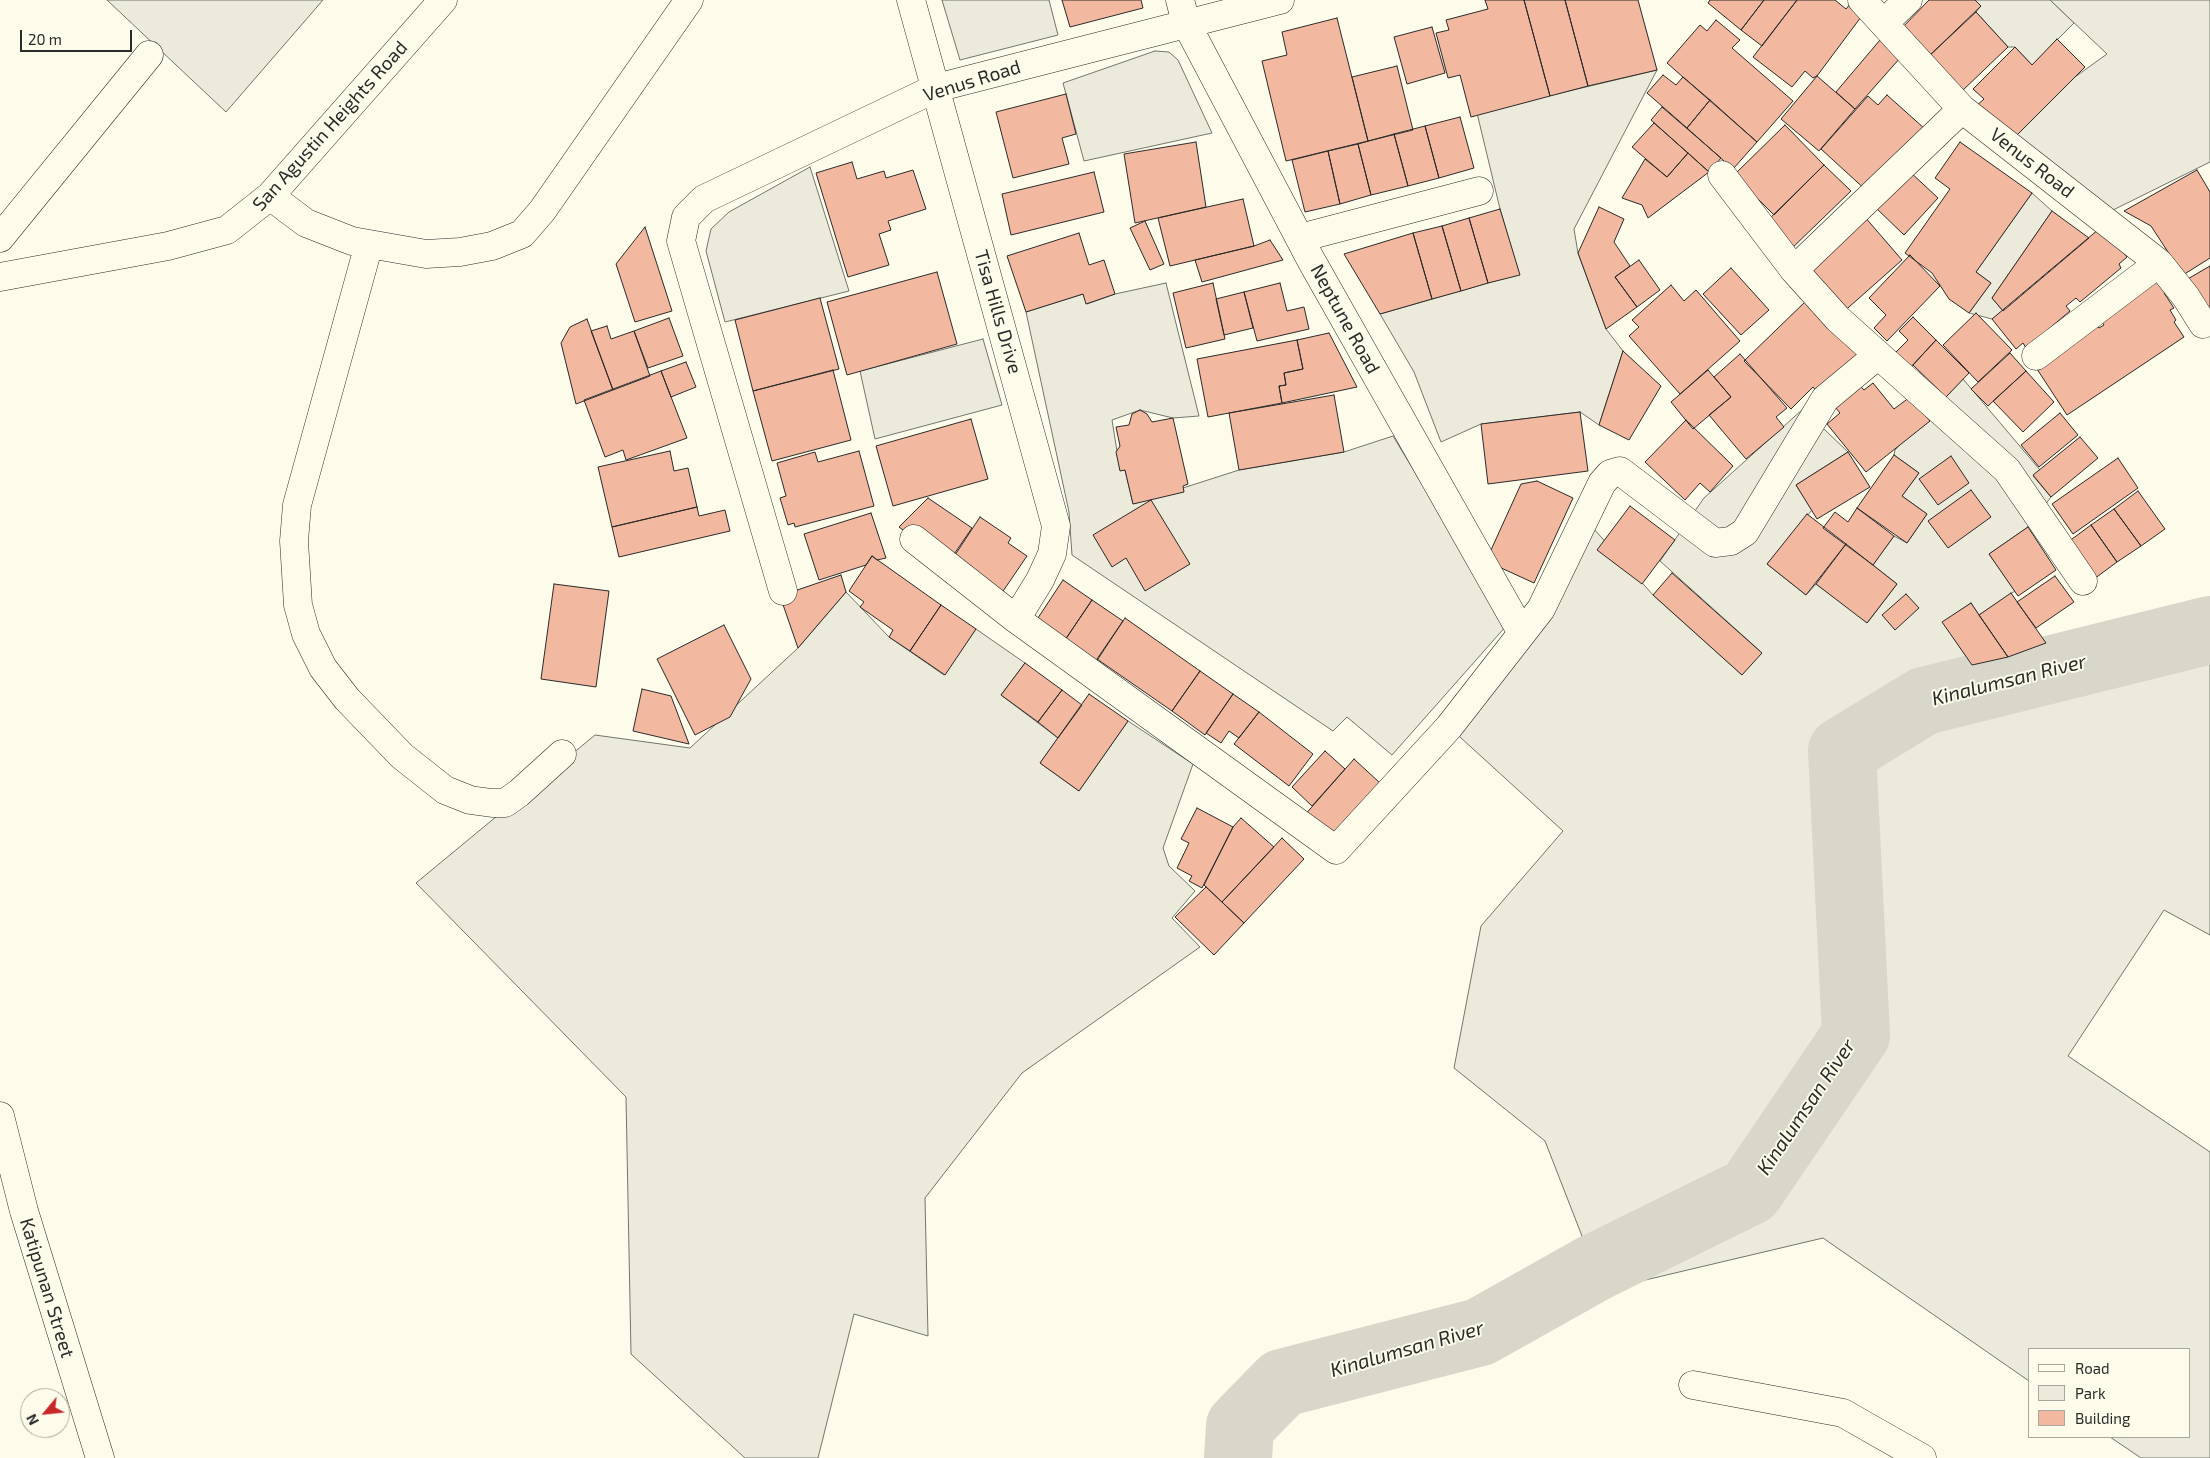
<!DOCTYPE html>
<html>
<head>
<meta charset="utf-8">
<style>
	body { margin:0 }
	#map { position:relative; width:2210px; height:1458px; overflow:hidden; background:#fdfbea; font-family:"Exo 2",sans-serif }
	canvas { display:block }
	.legend { position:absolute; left:2028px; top:1348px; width:162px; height:90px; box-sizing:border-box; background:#fdfbea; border:1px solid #a9a89e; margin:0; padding:6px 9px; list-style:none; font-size:15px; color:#2b2b2b }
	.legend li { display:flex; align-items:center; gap:10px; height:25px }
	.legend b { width:25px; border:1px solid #a9a89e }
	.north { position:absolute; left:20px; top:1388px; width:50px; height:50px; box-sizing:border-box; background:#fdfbea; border:1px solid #a9a89e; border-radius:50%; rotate:242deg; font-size:14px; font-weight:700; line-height:20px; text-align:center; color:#2b2b2b }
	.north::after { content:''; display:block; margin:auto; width:18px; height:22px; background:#c62828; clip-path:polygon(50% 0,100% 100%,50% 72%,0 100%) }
	.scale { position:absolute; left:20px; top:30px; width:112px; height:22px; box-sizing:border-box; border:2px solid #2b2b2b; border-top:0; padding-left:6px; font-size:15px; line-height:18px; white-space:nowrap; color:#2b2b2b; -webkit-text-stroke:4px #fdfbea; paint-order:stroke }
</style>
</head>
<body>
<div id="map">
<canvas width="2210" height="1458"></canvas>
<ul class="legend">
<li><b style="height:6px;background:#fdfbea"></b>Road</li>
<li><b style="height:14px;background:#ecebdb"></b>Park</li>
<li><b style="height:14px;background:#f2b8a0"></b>Building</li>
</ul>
<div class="north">N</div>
<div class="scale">20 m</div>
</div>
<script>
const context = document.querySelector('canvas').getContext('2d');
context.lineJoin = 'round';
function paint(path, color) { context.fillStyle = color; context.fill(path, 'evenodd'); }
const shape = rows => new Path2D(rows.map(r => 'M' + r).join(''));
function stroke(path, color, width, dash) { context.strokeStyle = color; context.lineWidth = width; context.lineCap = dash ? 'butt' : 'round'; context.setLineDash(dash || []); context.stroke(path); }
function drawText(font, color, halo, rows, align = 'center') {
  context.font = font + ' "Exo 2",sans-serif'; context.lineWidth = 4; context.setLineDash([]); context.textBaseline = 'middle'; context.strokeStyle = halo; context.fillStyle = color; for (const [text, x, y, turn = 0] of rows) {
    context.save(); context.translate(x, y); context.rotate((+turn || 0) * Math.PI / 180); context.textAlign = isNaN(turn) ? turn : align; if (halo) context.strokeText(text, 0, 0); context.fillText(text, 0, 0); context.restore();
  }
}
const green = shape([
	[107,0,323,0,226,112,107,0],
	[942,0,1049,0,1058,35,960,60,942,0],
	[2050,0,2210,0,2210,162,2111,211,2004,128,2107,54,2050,0],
	[1155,51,1169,52,1178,60,1212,133,1084,161,1063,83,1155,51],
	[1657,70,1574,229,1578,253,1606,329,1623,351,1599,425,1580,412,1481,424,1441,442,1414,372,1380,314,1519,274,1500,209,1477,113,1657,70],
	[810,167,849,291,725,322,706,251,711,229,729,212,810,167],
	[2032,193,2052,211,1992,298,2003,311,1992,319,1969,313,1991,283,1976,272,2032,193],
	[1166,283,1199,416,1173,418,1140,410,1112,420,1120,470,1125,470,1133,504,1239,470,1344,452,1393,436,1507,625,1392,755,1347,717,1333,731,1072,555,1069,512,1026,312,1083,294,1087,304,1115,294,1166,283],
	[983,339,1002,405,875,439,860,371,983,339],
	[1963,379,2040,470,2033,476,2051,497,2028,527,1989,554,2015,591,1979,615,1971,603,1943,622,1972,665,1995,660,1998,670,1969,690,2210,630,2210,935,2164,910,2068,1056,2210,1152,2210,1458,2141,1458,2110,1437,2189,1437,2189,1349,2029,1349,2029,1381,1823,1238,1603,1290,1545,1141,1454,1068,1481,926,1563,831,1449,727,1585,519,1653,595,1742,675,1760,651,1660,561,1704,498,1803,409,1848,452,1796,485,1812,510,1767,564,1806,595,1816,584,1868,622,1897,584,1873,565,1894,536,1907,543,1927,514,1902,496,1919,473,1894,455,1895,450,1963,379],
	[846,592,889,637,944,675,976,629,1025,663,1001,695,1058,738,1040,763,1079,791,1128,721,1193,764,1163,848,1169,866,1195,891,1172,918,1200,947,1022,1073,925,1198,928,1336,854,1314,818,1458,745,1458,631,1354,626,1097,416,883,595,735,690,748,798,648,846,592]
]);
paint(green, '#ecebdb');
stroke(green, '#74746e', 1);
const parking = shape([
	[1975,0,2050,0,2074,23,2032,65,2015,47,2008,47,1976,12,1981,6,1975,0]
]);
paint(parking, '#eceadb');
stroke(parking, '#74746e', 1);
stroke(shape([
	[1238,1458,1240,1426,1282,1383,1480,1332,1594,1268,1750,1191,1856,1035,1842,751,1924,701,2210,630]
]), '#d8d7c9', 68);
const building = shape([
	[1062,0,1141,0,1143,8,1070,27,1062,0],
	[1485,0,1524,0,1550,96,1471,117,1460,75,1448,78,1436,33,1449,30,1446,20,1488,9,1485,0],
	[1524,0,1565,0,1588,86,1550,96,1524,0],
	[1565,0,1638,0,1657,70,1588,86,1565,0],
	[1710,0,1764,0,1741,30,1708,3,1710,0],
	[1764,0,1797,0,1762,46,1741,30,1764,0],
	[1797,0,1835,0,1846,9,1851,3,1864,13,1817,76,1813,78,1805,71,1792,87,1753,57,1797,0],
	[1929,0,1975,0,1981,6,1928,57,1902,28,1929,0],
	[1976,12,2008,47,1961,92,1928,57,1976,12],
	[1337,18,1368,141,1286,161,1262,61,1287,55,1282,32,1337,18],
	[1716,20,1740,40,1732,48,1793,101,1757,142,1667,63,1700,25,1707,31,1716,20],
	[1432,27,1445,73,1407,84,1394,37,1432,27],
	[2057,39,2085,67,2014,138,1975,107,1984,99,1973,89,2015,47,2032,65,2057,39],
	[1880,40,1900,58,1855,109,1836,92,1880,40],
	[1397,66,1413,130,1368,141,1352,77,1397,66],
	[1663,75,1676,85,1683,77,1710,100,1687,128,1647,93,1663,75],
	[1817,76,1855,109,1819,151,1781,119,1817,76],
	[1066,94,1076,134,1062,138,1069,164,1013,178,996,112,1066,94],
	[1887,95,1925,129,1868,192,1821,149,1868,96,1878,105,1887,95],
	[1710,100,1757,142,1733,169,1687,128,1710,100],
	[1662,107,1721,158,1709,172,1651,120,1662,107],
	[1460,117,1474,168,1439,178,1425,126,1460,117],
	[1654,123,1688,153,1667,177,1632,147,1654,123],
	[1785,125,1824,165,1774,215,1734,175,1785,125],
	[1425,126,1439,178,1408,186,1394,134,1425,126],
	[1394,134,1408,186,1371,195,1358,144,1394,134],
	[1196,142,1206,207,1135,223,1124,154,1196,142],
	[1960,142,2032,193,1976,272,1991,283,1969,313,1949,299,1932,273,1905,253,1950,189,1935,178,1960,142],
	[1358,144,1371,195,1340,204,1328,151,1358,144],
	[1328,151,1340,204,1305,212,1292,160,1328,151],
	[1688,153,1709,172,1648,218,1642,205,1622,198,1645,159,1667,177,1688,153],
	[852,162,857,179,884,171,886,178,913,170,926,209,888,221,891,230,879,234,889,265,848,277,816,173,852,162],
	[1824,165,1851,191,1788,252,1763,225,1824,165],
	[1908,170,1938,198,1904,235,1874,206,1908,170],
	[2197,170,2210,192,2210,258,2183,275,2151,226,2124,211,2197,170],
	[1094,172,1104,212,1011,235,1002,194,1094,172],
	[1243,199,1254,246,1170,266,1158,218,1243,199],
	[1599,207,1624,219,1614,242,1630,266,1615,277,1637,307,1606,329,1578,253,1599,207],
	[1500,209,1520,275,1488,283,1469,218,1500,209],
	[2052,211,2089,238,2003,311,1992,298,2052,211],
	[1864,216,1902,260,1840,315,1802,272,1864,216],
	[1469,218,1488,283,1461,291,1442,226,1469,218],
	[1145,221,1164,264,1150,270,1130,228,1145,221],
	[1442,226,1461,291,1432,299,1413,233,1442,226],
	[645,227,672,311,635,322,616,264,645,227],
	[2099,229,2113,239,2127,257,2119,264,2121,268,2080,302,2076,298,2066,306,2070,311,2026,348,2023,343,2016,349,1992,319,2099,229],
	[1079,233,1089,265,1104,260,1115,294,1086,304,1083,294,1026,312,1007,256,1079,233],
	[1413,233,1432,299,1380,314,1344,254,1413,233],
	[1270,240,1283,260,1202,282,1195,260,1254,246,1270,240],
	[1910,255,1940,286,1887,341,1874,328,1886,315,1869,298,1910,255],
	[1639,260,1660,290,1637,307,1615,277,1639,260],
	[2210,266,2210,322,2186,280,2210,266],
	[1731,268,1769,310,1741,335,1703,294,1731,268],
	[937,272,957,344,847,375,827,302,937,272],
	[2159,280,2167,292,2164,293,2174,308,2170,310,2176,320,2174,322,2184,337,2067,415,2035,366,2097,325,2099,328,2104,325,2100,319,2159,280],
	[1213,283,1225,339,1186,348,1173,293,1213,283],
	[1280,283,1287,311,1304,307,1309,329,1257,341,1244,292,1280,283],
	[1671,285,1684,301,1696,290,1740,341,1680,394,1629,336,1639,327,1632,320,1671,285],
	[1244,292,1253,328,1224,335,1216,299,1244,292],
	[820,298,839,369,753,391,735,320,820,298],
	[1807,300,1859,354,1818,393,1813,387,1791,409,1744,361,1807,300],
	[1976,313,2012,350,1978,382,1943,345,1976,313],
	[1913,317,1936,340,1910,368,1895,353,1908,340,1899,331,1913,317],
	[669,318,683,356,648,368,634,331,669,318],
	[587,319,613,390,576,404,561,343,570,327,587,319],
	[607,326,611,339,634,331,650,376,613,390,591,331,607,326],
	[1329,333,1357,387,1282,403,1279,386,1286,385,1284,373,1303,369,1297,340,1329,333],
	[1297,340,1303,369,1284,373,1286,385,1279,386,1282,403,1208,417,1197,359,1297,340],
	[1936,340,1969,373,1946,397,1913,365,1936,340],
	[1623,351,1661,386,1629,440,1599,425,1623,351],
	[2010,353,2026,371,1988,406,1971,389,2010,353],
	[1740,354,1787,408,1776,417,1784,427,1746,459,1709,415,1731,397,1714,377,1740,354],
	[686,362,696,387,671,397,661,371,686,362],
	[833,370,851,440,772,461,753,391,833,370],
	[1708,370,1731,397,1693,429,1671,402,1708,370],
	[661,371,687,438,626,460,623,450,605,457,584,400,661,371],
	[2026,371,2054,402,2023,432,1993,401,2026,371],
	[1855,380,1864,390,1873,383,1894,409,1910,397,1930,421,1866,472,1827,424,1840,413,1830,401,1855,380],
	[1334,395,1344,452,1239,470,1229,413,1334,395],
	[1140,410,1147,414,1152,422,1173,418,1188,484,1183,486,1184,492,1133,504,1125,470,1120,471,1116,452,1120,446,1116,427,1129,425,1132,414,1140,410],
	[1580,412,1588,471,1488,484,1481,424,1580,412],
	[2060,413,2078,435,2039,467,2021,445,2060,413],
	[971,419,988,479,893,506,876,446,971,419],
	[1686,420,1733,466,1710,492,1700,483,1685,500,1645,462,1686,420],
	[2080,437,2098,458,2051,497,2033,475,2080,437],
	[670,451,674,471,688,468,697,507,612,527,598,467,670,451],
	[859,451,874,506,795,527,794,523,788,525,780,498,786,496,777,463,815,452,818,462,859,451],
	[1848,452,1870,487,1817,519,1796,485,1848,452],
	[1894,455,1919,473,1902,496,1927,514,1907,543,1857,508,1894,455],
	[1951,456,1969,483,1938,505,1919,479,1951,456],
	[2118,458,2138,488,2073,534,2052,504,2118,458],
	[1537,481,1573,498,1534,583,1486,561,1521,484,1537,481],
	[1971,490,1991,517,1948,548,1928,521,1971,490],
	[2138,491,2165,529,2141,546,2114,509,2138,491],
	[928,498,972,528,948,563,899,527,928,498],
	[1151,500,1190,564,1145,591,1126,558,1112,567,1093,535,1151,500],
	[1630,506,1675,540,1642,584,1597,550,1630,506],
	[697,507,699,516,725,510,730,531,619,557,612,527,697,507],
	[1857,508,1894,536,1873,565,1823,528,1835,512,1848,522,1857,508],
	[2114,509,2141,546,2117,562,2091,525,2114,509],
	[871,513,886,558,877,560,872,556,866,565,819,580,804,534,871,513],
	[1807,514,1846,544,1806,595,1767,564,1807,514],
	[980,517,1011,538,1008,543,1027,556,997,600,953,558,980,517],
	[2091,525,2117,562,2094,579,2068,542,2091,525],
	[2028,527,2056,570,2018,596,1989,554,2028,527],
	[1846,544,1897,584,1867,623,1816,584,1846,544],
	[872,556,941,605,910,651,889,637,893,630,860,607,864,602,849,591,872,556],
	[1672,573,1762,653,1742,675,1653,595,1672,573],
	[841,575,846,592,798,648,780,596,841,575],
	[2055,576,2074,602,2036,628,2017,602,2055,576],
	[1063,580,1092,600,1063,643,1034,624,1063,580],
	[554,584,609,591,596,687,541,679,554,584],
	[2011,593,2046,643,2008,657,1979,615,2011,593],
	[1906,594,1919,608,1895,630,1882,615,1906,594],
	[1092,600,1123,621,1094,665,1063,643,1092,600],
	[1971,603,1979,615,2008,657,1972,665,1942,622,1971,603],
	[941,605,976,629,945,675,910,651,941,605],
	[1125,618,1200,671,1172,711,1097,659,1125,618],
	[724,625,751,679,730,717,695,735,657,659,724,625],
	[1025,663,1062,690,1038,722,1001,695,1025,663],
	[1200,671,1233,694,1205,735,1172,711,1200,671],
	[642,689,671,696,689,744,633,731,642,689],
	[1062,690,1082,705,1058,738,1038,722,1062,690],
	[1089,694,1128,721,1079,791,1040,763,1089,694],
	[1233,694,1259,712,1239,738,1229,731,1221,743,1206,733,1233,694],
	[1259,712,1313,754,1289,786,1234,744,1259,712],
	[1325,751,1345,769,1312,806,1292,787,1325,751],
	[1354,759,1380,783,1330,840,1303,817,1354,759],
	[1197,808,1233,827,1202,888,1189,881,1192,876,1177,868,1189,843,1181,839,1197,808],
	[1241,818,1274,847,1222,902,1204,885,1233,827,1241,818],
	[1282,838,1304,859,1244,923,1222,902,1282,838],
	[1206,887,1244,923,1214,955,1175,917,1206,887]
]);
paint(building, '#f2b8a0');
stroke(building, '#2b2b2b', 1);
const minor = shape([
	[911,0,1056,526,1052,554,1040,580,1016,619],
	[1180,0,1186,23,1311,260,1522,633],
	[1862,0,1962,109,2159,263,2186,297,2203,324],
	[1884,23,1908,0],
	[1722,175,1794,270,1838,319,2007,470,2083,581],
	[270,196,306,223,352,241,426,254,460,252,492,246,522,234,542,211,689,0],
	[0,238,149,55],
	[1300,238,1479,191],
	[369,244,297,505,294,541,298,605,306,634,323,668,347,699,402,756,445,790,470,800,492,803,505,803,519,793,562,754],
	[1794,270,1962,109],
	[0,277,168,246,227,230,270,196,443,0],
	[2036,356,2159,263],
	[914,539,1016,619,1336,850,1449,727,1541,609,1602,483,1610,474,1620,471,1715,543,1731,541,1745,532,1825,399,1878,355],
	[783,591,681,241,686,217,704,199,936,88,1280,0],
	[0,1116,24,1211,100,1458],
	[1693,1385,1843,1413,1922,1458]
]);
stroke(minor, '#2b2b2b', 29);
stroke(minor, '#fdfbea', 28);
drawText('19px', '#2b2b2b', '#fdfbea', [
	["Venus Road",972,81,-17],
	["San Agustin Heights Road",330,126,-48],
	["Venus Road",2032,163,38],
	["Tisa Hills Drive",998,312,74],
	["Neptune Road",1345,319,61],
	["Katipunan Street",47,1288,73]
]);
drawText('italic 20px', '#2b2b2b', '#fdfbea', [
	["Kinalumsan River",2009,680,-14],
	["Kinalumsan River",1806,1107,-56],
	["Kinalumsan River",1407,1349,-16]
]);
</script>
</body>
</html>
